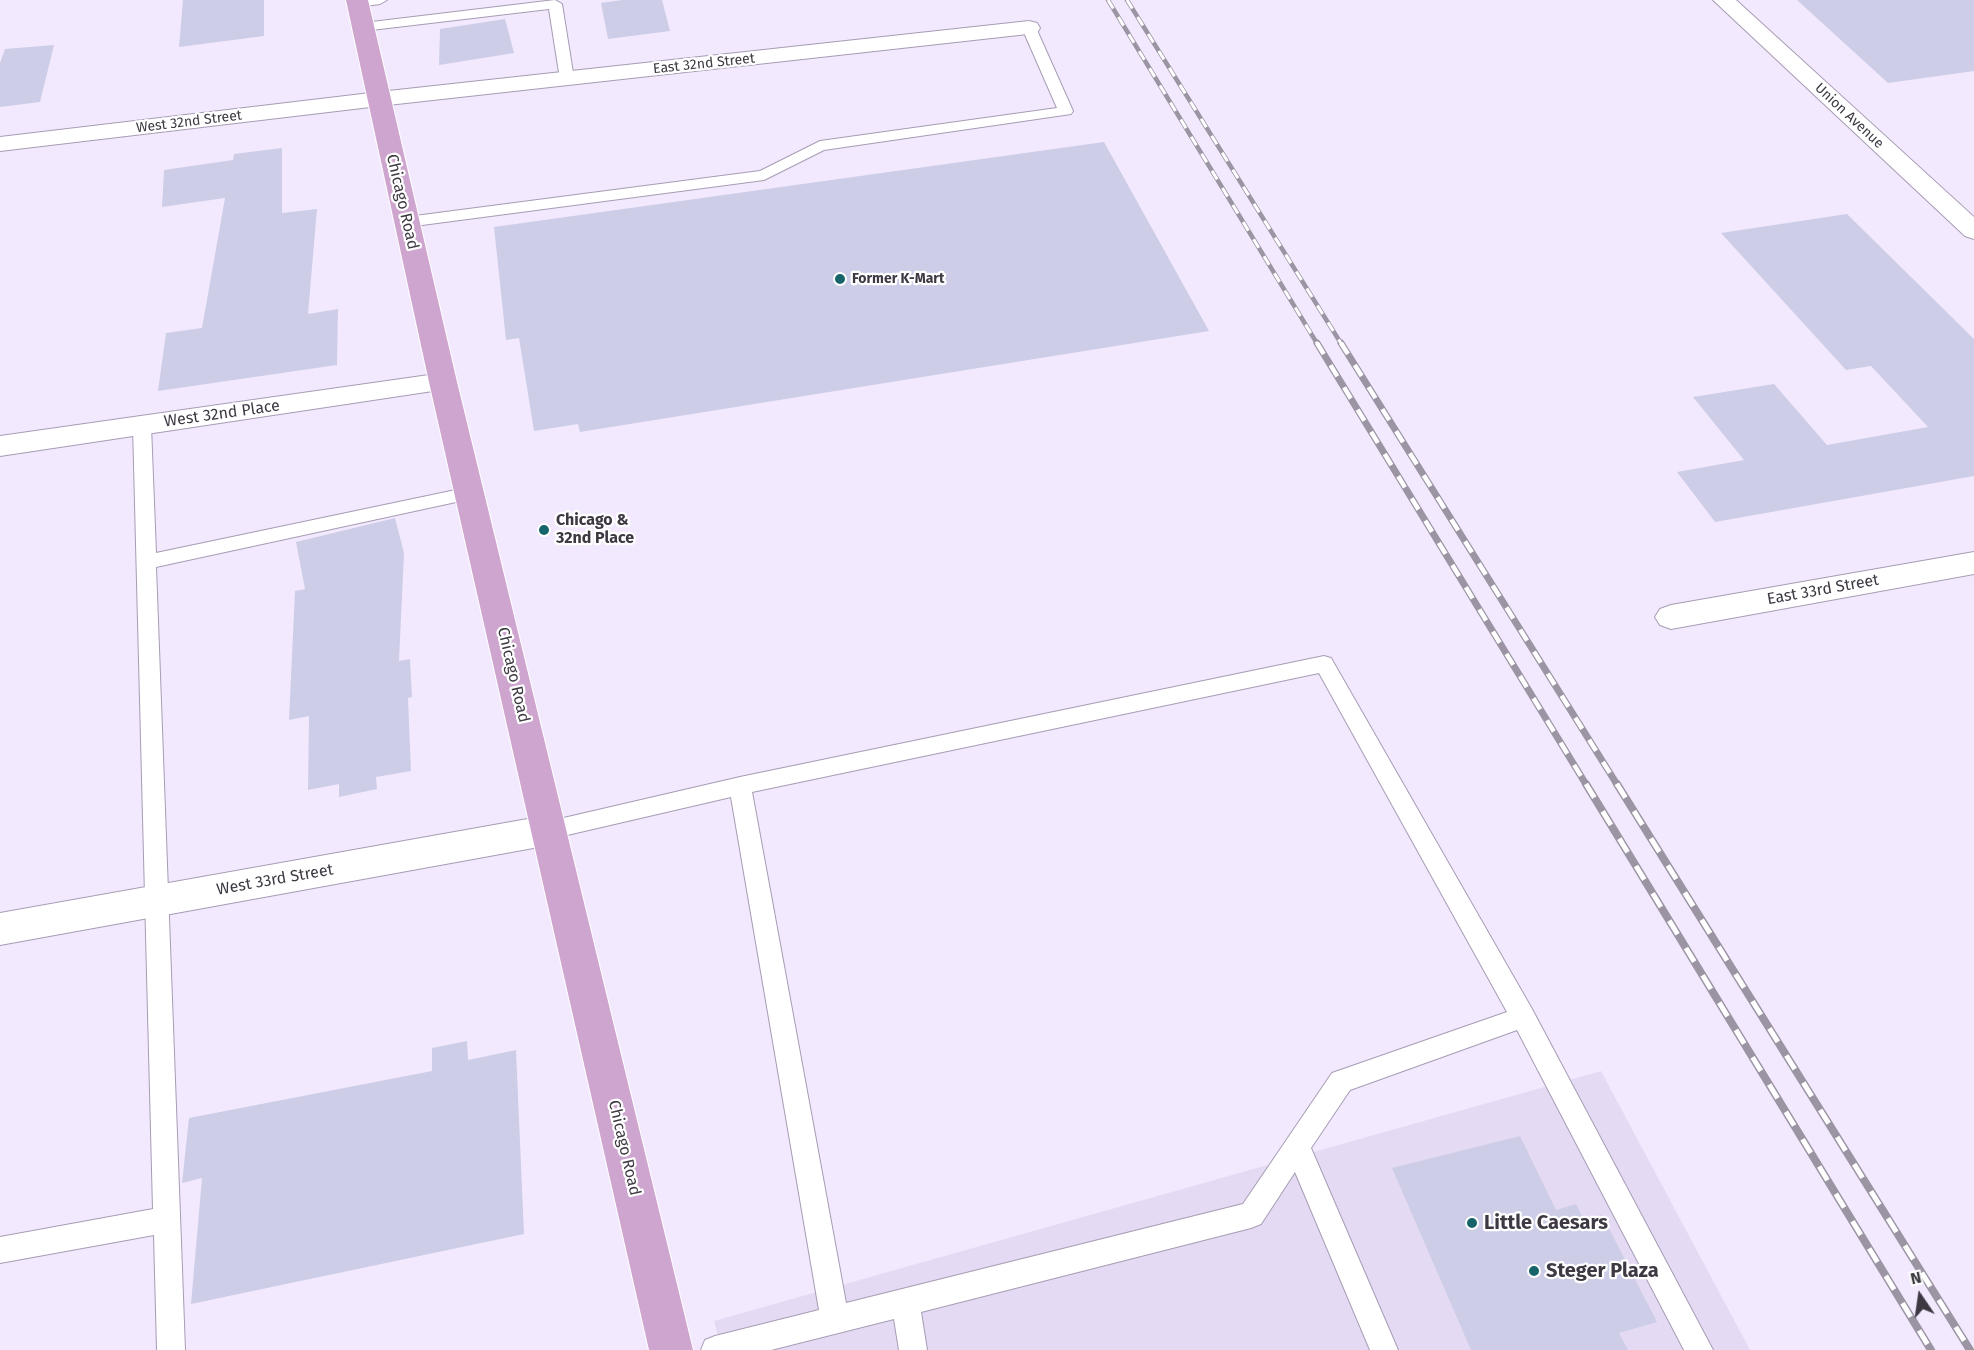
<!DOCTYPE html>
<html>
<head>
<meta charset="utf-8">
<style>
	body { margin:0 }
	#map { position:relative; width:1974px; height:1350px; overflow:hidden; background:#f3e9fe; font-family:"Fira Sans",sans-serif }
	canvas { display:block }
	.north { position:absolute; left:1890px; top:1266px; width:60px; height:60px; -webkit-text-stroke:4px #fff; paint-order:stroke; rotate:347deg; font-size:16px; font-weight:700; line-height:24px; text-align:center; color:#3d3842 }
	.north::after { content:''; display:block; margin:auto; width:21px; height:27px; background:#3d3842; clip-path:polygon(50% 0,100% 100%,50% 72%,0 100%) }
</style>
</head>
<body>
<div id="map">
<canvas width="1974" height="1350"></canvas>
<div class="north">N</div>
</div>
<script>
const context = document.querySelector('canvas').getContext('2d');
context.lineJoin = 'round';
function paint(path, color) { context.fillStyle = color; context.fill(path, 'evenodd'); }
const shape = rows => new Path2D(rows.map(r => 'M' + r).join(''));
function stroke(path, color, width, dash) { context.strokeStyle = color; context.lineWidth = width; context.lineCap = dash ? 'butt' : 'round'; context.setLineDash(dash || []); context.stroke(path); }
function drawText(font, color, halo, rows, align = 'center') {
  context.font = font + ' "Fira Sans",sans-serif'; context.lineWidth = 4.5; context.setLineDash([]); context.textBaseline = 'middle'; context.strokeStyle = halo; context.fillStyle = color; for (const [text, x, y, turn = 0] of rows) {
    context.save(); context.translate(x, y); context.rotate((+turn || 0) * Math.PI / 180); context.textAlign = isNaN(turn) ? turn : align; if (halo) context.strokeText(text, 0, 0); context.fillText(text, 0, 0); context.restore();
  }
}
paint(shape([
	[1601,1071,1750,1350,722,1350,714,1321]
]), '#e5daf4');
paint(shape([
	[183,0,264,0,264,36,179,47],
	[622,0,662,0,670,31,608,39,601,3],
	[1797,0,1974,0,1974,71,1888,83],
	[505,19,514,53,439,65,440,29],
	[54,45,40,102,0,107,0,63,5,49],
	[1104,142,1209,331,580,432,578,424,534,431,519,338,506,340,494,227],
	[282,148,282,213,317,209,308,314,338,309,337,365,158,391,166,333,202,328,225,198,162,207,164,170,233,160,234,154],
	[1847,214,1974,339,1974,476,1715,522,1677,472,1744,460,1693,397,1774,384,1827,445,1928,427,1871,366,1846,370,1721,233],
	[395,518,404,553,399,661,410,659,412,697,408,698,411,771,376,777,377,789,339,797,339,784,308,790,309,716,289,720,295,591,305,589,296,542],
	[467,1041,468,1060,516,1050,524,1234,191,1304,202,1178,182,1183,189,1118,432,1071,432,1048],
	[1520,1136,1556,1210,1576,1204,1584,1220,1602,1215,1657,1322,1619,1333,1628,1350,1471,1350,1392,1168]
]), '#cdcde8');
const lane = shape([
	[354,0,387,0,380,4,358,7,351,3,354,0],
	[555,0,562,4,574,79,567,83,560,79,549,9,363,31,356,27,363,23,555,0],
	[1029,24,1036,28,1073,111,1071,114,824,150,764,180,407,227,399,222,407,217,760,171,820,141,1057,108,1022,28,1029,24],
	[142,420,148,422,151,426,156,553,470,487,477,488,479,493,477,498,470,499,156,567,185,1350,157,1350,154,1235,0,1263,0,1237,153,1209,133,426,136,422,142,420],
	[1324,656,1331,658,1532,1009,1713,1350,1684,1350,1517,1030,1350,1090,1311,1148,1398,1350,1370,1350,1295,1172,1261,1224,1251,1228,921,1312,927,1350,899,1350,894,1319,771,1350,701,1350,705,1340,715,1336,819,1310,731,797,550,839,542,837,539,830,542,823,740,777,1324,656],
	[1319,673,1507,1012,1332,1073,1243,1204,846,1303,752,792,1319,673]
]);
const street = shape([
	[1713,0,1736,0,1974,217,1974,239,1965,236,1713,0],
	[1029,21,1037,23,1040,28,1037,33,379,106,0,151,0,137,379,92,1029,21],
	[443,373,453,376,457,382,453,388,0,456,0,436,443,373],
	[1974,552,1974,574,1671,629,1660,625,1655,617,1660,609,1671,605,1974,552],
	[550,815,563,820,568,830,563,840,550,845,0,945,0,913,550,815]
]);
const primary = shape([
	[346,0,368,0,457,382,693,1350,649,1350,429,382,346,0]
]);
stroke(lane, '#a79cb4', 2);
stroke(street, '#a79cb4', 2);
stroke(primary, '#fff', 2);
paint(lane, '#fff');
paint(street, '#fff');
paint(primary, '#cea5ce');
const railFar2 = shape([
	[1108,0,1318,345],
	[1127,0,1342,345]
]);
const railFar1 = shape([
	[1317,343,1587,786],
	[1341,343,1618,786]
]);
const rail = shape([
	[1586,784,1931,1350],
	[1617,784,1970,1350]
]);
stroke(railFar2, '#9b94a3', 4.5);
stroke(railFar1, '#9b94a3', 7);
stroke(rail, '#9b94a3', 8);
stroke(railFar2, '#fff', 3, [10]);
stroke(railFar1, '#fff', 4.5, [13]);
stroke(rail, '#fff', 5, [16]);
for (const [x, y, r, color] of [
	[840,279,6,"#17656a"],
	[544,530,6,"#17656a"],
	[1472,1223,6,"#17656a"],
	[1534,1271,6,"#17656a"]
]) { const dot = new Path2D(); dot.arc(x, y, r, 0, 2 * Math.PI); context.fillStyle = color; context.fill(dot); stroke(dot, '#fff', 2); }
drawText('14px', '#3d3842', '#fff', [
	["East 32nd Street",704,64,-6],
	["Union Avenue",1849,116,43],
	["West 32nd Street",189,122,-7]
]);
drawText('bold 14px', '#3d3842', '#fff', [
	["Former K-Mart",852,279]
], 'left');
drawText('16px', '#3d3842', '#fff', [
	["Chicago Road",402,202,77],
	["West 32nd Place",222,414,-8],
	["East 33rd Street",1823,590,-10],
	["Chicago Road",513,675,77],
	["West 33rd Street",275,880,-10],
	["Chicago Road",624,1148,77]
]);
drawText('bold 16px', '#3d3842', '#fff', [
	["Chicago &",556,521],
	["32nd Place",556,539]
], 'left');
drawText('bold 20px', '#3d3842', '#fff', [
	["Little Caesars",1484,1223],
	["Steger Plaza",1546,1271]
], 'left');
</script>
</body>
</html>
